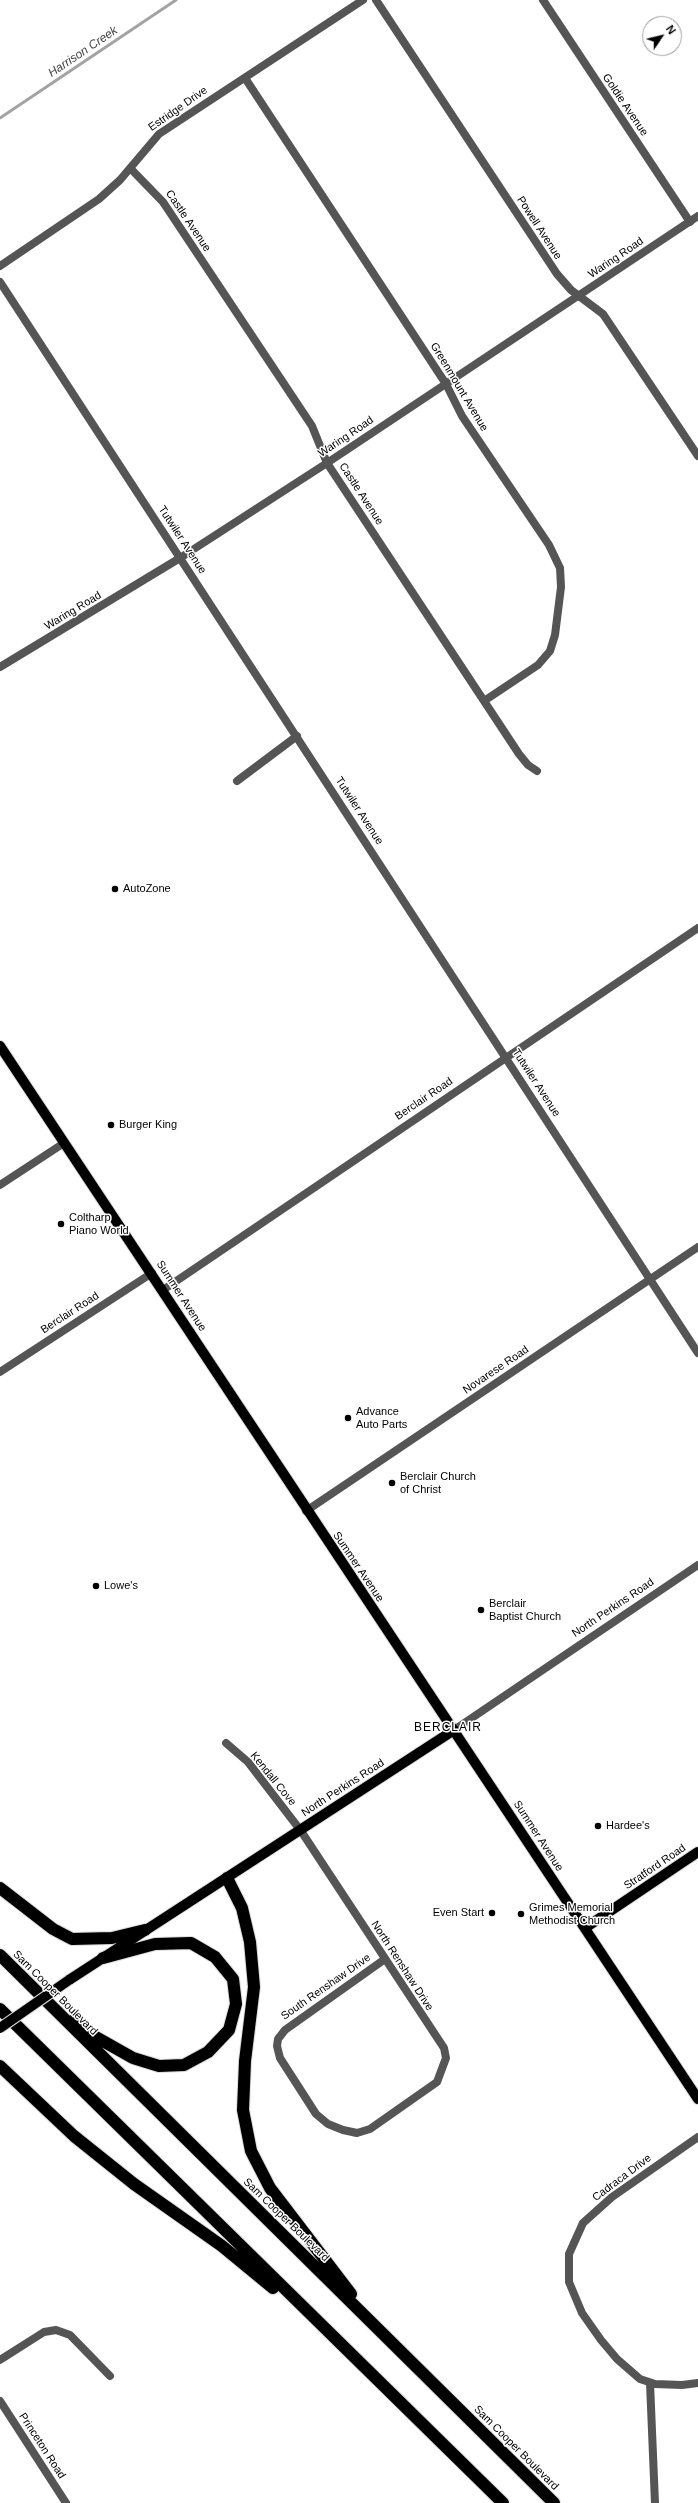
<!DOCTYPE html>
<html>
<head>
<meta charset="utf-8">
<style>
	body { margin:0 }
	#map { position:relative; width:698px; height:2503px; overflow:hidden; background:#fff; font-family:Arial,sans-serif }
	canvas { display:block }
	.north { position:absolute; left:642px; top:16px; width:40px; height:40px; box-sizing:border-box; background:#fff; border:1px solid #999; border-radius:50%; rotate:55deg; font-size:11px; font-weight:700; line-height:16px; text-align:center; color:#000 }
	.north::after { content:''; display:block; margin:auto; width:14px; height:18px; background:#000; clip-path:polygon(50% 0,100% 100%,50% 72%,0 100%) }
</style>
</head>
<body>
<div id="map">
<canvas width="698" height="2503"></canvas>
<div class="north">N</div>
</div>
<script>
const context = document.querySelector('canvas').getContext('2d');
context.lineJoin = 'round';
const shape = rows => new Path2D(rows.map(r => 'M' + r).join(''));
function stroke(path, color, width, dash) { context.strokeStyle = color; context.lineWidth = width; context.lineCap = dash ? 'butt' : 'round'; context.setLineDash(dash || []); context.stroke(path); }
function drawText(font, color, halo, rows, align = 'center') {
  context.font = font + ' Arial,sans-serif'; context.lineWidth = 3; context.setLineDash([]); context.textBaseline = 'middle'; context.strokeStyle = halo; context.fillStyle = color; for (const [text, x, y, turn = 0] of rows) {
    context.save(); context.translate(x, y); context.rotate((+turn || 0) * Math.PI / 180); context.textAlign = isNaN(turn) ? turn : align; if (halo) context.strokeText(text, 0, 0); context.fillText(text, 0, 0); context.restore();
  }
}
stroke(shape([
	[0,118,176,0]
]), '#a3a3a3', 3);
const primary = shape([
	[0,1046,698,2099],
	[585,1928,698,1852],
	[69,1980,454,1730]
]);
const motorway = shape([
	[227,1878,242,1908,250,1942,254,1987,245,2061,243,2110,251,2151,270,2188,351,2294],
	[0,1888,53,1929,72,1939,112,1938,145,1930],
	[0,1955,554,2503],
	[0,2009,503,2503],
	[74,2020,94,2036,133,2058,159,2066,184,2065,208,2052,229,2030,236,2004,233,1979,215,1957,191,1943,155,1944,103,1958],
	[0,2066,74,2136,134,2184,222,2246,273,2288]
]);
stroke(primary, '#dbdbdb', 12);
stroke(motorway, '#dbdbdb', 14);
stroke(shape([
	[376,0,557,274,571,290,603,314,698,456],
	[543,0,690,222],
	[245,78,446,384,462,416,549,545,560,568,561,587,555,635,550,651,538,665,484,701],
	[130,168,163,202,312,426,327,463,519,754,528,765,537,771],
	[0,266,99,199,120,180,159,134,363,0],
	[237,781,297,736],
	[0,1185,64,1143],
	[163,1290,698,928],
	[0,1372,152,1273],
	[306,1511,698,1247],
	[226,1743,248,1762,301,1831,444,2048,446,2058,437,2082,370,2129,357,2133,343,2130,328,2124,316,2114,280,2058,277,2046,278,2039,285,2030,385,1959],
	[698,2137,612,2197,583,2223,569,2254,569,2282,582,2313,601,2340,617,2359,640,2379,655,2384,682,2385,698,2383],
	[0,2360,44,2332,56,2330,70,2335,110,2376],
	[650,2383,655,2503]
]), '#555', 8);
stroke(shape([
	[0,282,698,1353],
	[0,667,180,558,327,463,698,216],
	[454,1730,698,1565],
	[0,2401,66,2503]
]), '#555', 8);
stroke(primary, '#000', 10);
stroke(motorway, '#000', 12);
const primaryBridge = shape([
	[0,2028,69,1980]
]);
stroke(primaryBridge, '#dbdbdb', 12, []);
stroke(primaryBridge, '#000', 10);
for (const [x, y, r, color] of [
	[115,889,4,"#000"],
	[111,1125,4,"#000"],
	[61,1224,4,"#000"],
	[348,1418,4,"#000"],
	[392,1483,4,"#000"],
	[96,1586,4,"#000"],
	[481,1610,4,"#000"],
	[598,1826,4,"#000"],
	[492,1913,4,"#000"],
	[521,1914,4,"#000"]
]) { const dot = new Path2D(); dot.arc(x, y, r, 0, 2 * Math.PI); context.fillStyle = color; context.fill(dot); stroke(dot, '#fff', 1.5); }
drawText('11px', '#000', '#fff', [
	["Goldie Avenue",625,105,56],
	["Estridge Drive",178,109,-35],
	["Castle Avenue",188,221,56],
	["Powell Avenue",539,228,57],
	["Waring Road",616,258,-34],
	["Greenmount Avenue",459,387,59],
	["Waring Road",346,437,-34],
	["Castle Avenue",361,494,57],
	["Tutwiler Avenue",182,540,57],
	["Waring Road",73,611,-31],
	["Tutwiler Avenue",359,811,57],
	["Tutwiler Avenue",536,1083,57],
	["Berclair Road",424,1099,-34],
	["Summer Avenue",181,1296,57],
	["Berclair Road",70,1313,-33],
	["Novarese Road",496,1370,-34],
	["Summer Avenue",358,1567,56],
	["North Perkins Road",613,1608,-34],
	["Kendall Cove",273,1779,51],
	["North Perkins Road",343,1788,-33],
	["Summer Avenue",538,1836,57],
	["Stratford Road",655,1867,-34],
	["North Renshaw Drive",402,1966,57],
	["South Renshaw Drive",326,1987,-35],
	["Sam Cooper Boulevard",55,1993,45],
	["Cadraca Drive",622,2178,-37],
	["Sam Cooper Boulevard",286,2220,44],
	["Princeton Road",42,2446,57],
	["Sam Cooper Boulevard",516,2448,45]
]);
drawText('11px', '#000', '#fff', [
	["AutoZone",123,889],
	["Burger King",119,1125],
	["Coltharp",69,1218],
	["Piano World",69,1231],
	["Advance",356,1412],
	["Auto Parts",356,1425],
	["Berclair Church",400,1477],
	["of Christ",400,1490],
	["Lowe's",104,1586],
	["Berclair",489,1604],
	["Baptist Church",489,1617],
	["Hardee's",606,1826],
	["Grimes Memorial",529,1908],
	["Methodist Church",529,1921],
	["Even Start",484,1913,"right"]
], 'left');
drawText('italic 12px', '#444', '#fff', [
	["Harrison Creek",83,52,-34]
]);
context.letterSpacing = '1px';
drawText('12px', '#000', '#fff', [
	["BERCLAIR",448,1728]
]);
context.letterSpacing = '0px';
</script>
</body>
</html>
